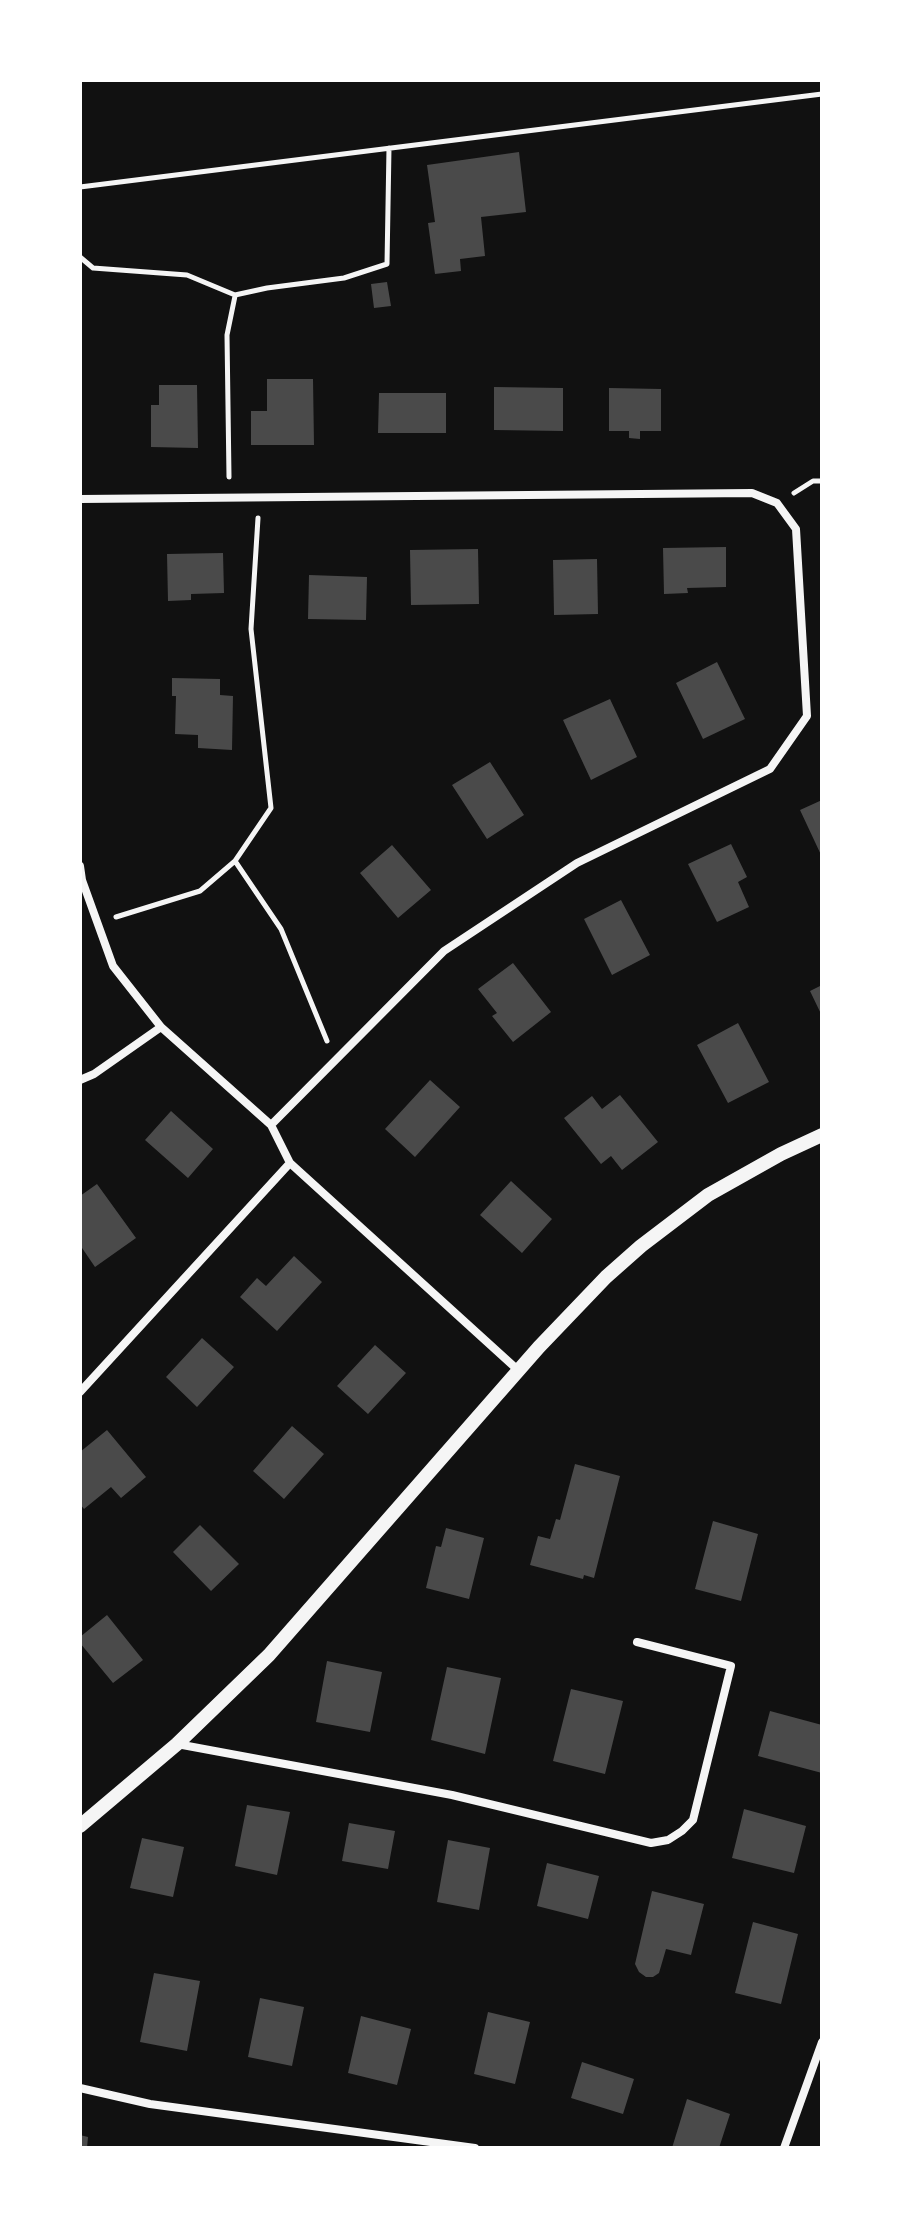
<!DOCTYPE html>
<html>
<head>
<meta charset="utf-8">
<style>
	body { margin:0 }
	#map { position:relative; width:902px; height:2228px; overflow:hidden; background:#111; font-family:Mulish,sans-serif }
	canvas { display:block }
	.frame { position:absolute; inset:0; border:82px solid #fff; pointer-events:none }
</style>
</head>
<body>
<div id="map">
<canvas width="902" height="2228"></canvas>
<div class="frame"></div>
</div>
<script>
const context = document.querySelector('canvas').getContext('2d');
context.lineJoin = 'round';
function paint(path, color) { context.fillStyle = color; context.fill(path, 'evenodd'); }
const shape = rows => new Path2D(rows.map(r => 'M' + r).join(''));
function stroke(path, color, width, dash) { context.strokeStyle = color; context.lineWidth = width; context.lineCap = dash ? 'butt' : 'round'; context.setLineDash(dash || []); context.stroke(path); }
paint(shape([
	[519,152,526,212,481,217,485,256,460,259,461,271,435,274,428,223,435,222,427,165],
	[387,282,391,306,374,308,371,284],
	[267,379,313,379,314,445,251,445,251,411,267,411],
	[159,385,197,385,198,448,151,447,151,405,159,405],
	[494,387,563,388,563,431,494,430],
	[609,388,661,389,661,431,640,431,640,439,629,438,629,431,609,431],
	[379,393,446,393,446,433,378,433],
	[726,547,726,587,687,588,688,593,664,594,663,548],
	[478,549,479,604,411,605,410,550],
	[223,553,224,593,191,594,191,600,168,601,167,554],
	[597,559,598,614,554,615,553,560],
	[309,575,367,577,366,620,308,619],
	[717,662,745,719,703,739,676,683],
	[172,678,220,679,220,695,233,696,232,750,198,748,198,735,175,734,176,696,172,696],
	[610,699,637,757,591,780,563,720],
	[490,762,524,815,487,839,452,785],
	[822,800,822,857,800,810],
	[731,844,747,877,738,882,749,907,717,922,688,864],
	[392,845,431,890,398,918,360,873],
	[621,900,650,955,612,975,584,919],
	[513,963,551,1012,513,1042,492,1016,497,1013,478,989],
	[822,985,822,1016,810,991],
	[738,1023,769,1082,728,1103,697,1045],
	[430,1080,460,1107,415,1157,385,1129],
	[620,1095,658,1142,622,1170,611,1156,601,1164,564,1118,592,1096,602,1109],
	[171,1111,213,1149,188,1178,145,1140],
	[511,1181,552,1219,522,1253,480,1215],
	[97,1184,136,1238,95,1267,80,1245,80,1196],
	[294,1256,322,1282,277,1331,240,1297,257,1278,266,1286],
	[202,1338,234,1367,197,1407,166,1377],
	[375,1345,406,1373,368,1414,337,1386],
	[292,1426,324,1454,284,1499,253,1471],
	[107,1430,146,1477,121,1498,111,1487,84,1509,80,1504,80,1452],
	[575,1464,620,1476,594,1578,584,1575,583,1579,530,1565,538,1536,550,1539,556,1519,560,1520],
	[713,1521,758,1534,741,1601,695,1589],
	[200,1525,239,1564,211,1591,173,1552],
	[446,1528,484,1538,469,1599,426,1588,436,1546,441,1547],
	[107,1615,143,1660,113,1683,80,1643,80,1637],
	[327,1661,382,1672,370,1732,316,1722],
	[447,1667,501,1678,485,1754,431,1740],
	[571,1689,623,1701,605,1774,553,1761],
	[770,1711,822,1725,822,1773,758,1756],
	[247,1805,290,1812,277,1875,235,1866],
	[744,1809,806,1826,794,1873,732,1858],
	[349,1823,395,1831,388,1869,342,1861],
	[142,1838,184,1847,173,1897,130,1888],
	[448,1840,490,1848,479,1910,437,1902],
	[547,1863,599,1876,588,1919,537,1906],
	[652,1891,704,1904,691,1955,666,1949,659,1973,653,1977,646,1977,639,1972,635,1964],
	[753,1922,798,1934,781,2004,735,1993],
	[154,1973,200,1981,187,2051,140,2042],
	[260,1998,304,2007,292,2066,248,2057],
	[488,2012,530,2022,515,2084,474,2074],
	[361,2016,411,2029,397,2085,348,2073],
	[582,2062,634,2079,623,2114,571,2098],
	[687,2099,730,2114,719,2148,672,2148],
	[80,2135,88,2137,87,2148,80,2148]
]), '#4a4a4a');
stroke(shape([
	[80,187,822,94],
	[80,257,93,268,187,275,235,295,267,288,344,278,387,264,389,148],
	[229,477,227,335,235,296],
	[794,493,813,481,822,481],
	[235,861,281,929,327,1041],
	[116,917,200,891,235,861,271,808,251,629,258,518]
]), '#f5f5f5', 5);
stroke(shape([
	[80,499,752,493,777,503,796,529,807,716,770,769,577,863,444,951,271,1125],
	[80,866,82,880,113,966,161,1027,271,1125,290,1163,519,1371],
	[80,1080,94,1074,161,1027],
	[80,1392,290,1163],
	[177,1744,452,1795,651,1843,668,1840,682,1831,693,1820,731,1666,637,1642],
	[80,2088,150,2104,475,2148],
	[784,2148,822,2042]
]), '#f5f5f5', 8);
stroke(shape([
	[80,1826,177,1744,269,1655,539,1347,606,1277,641,1246,708,1195,781,1154,822,1135]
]), '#f5f5f5', 14);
</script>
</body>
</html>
